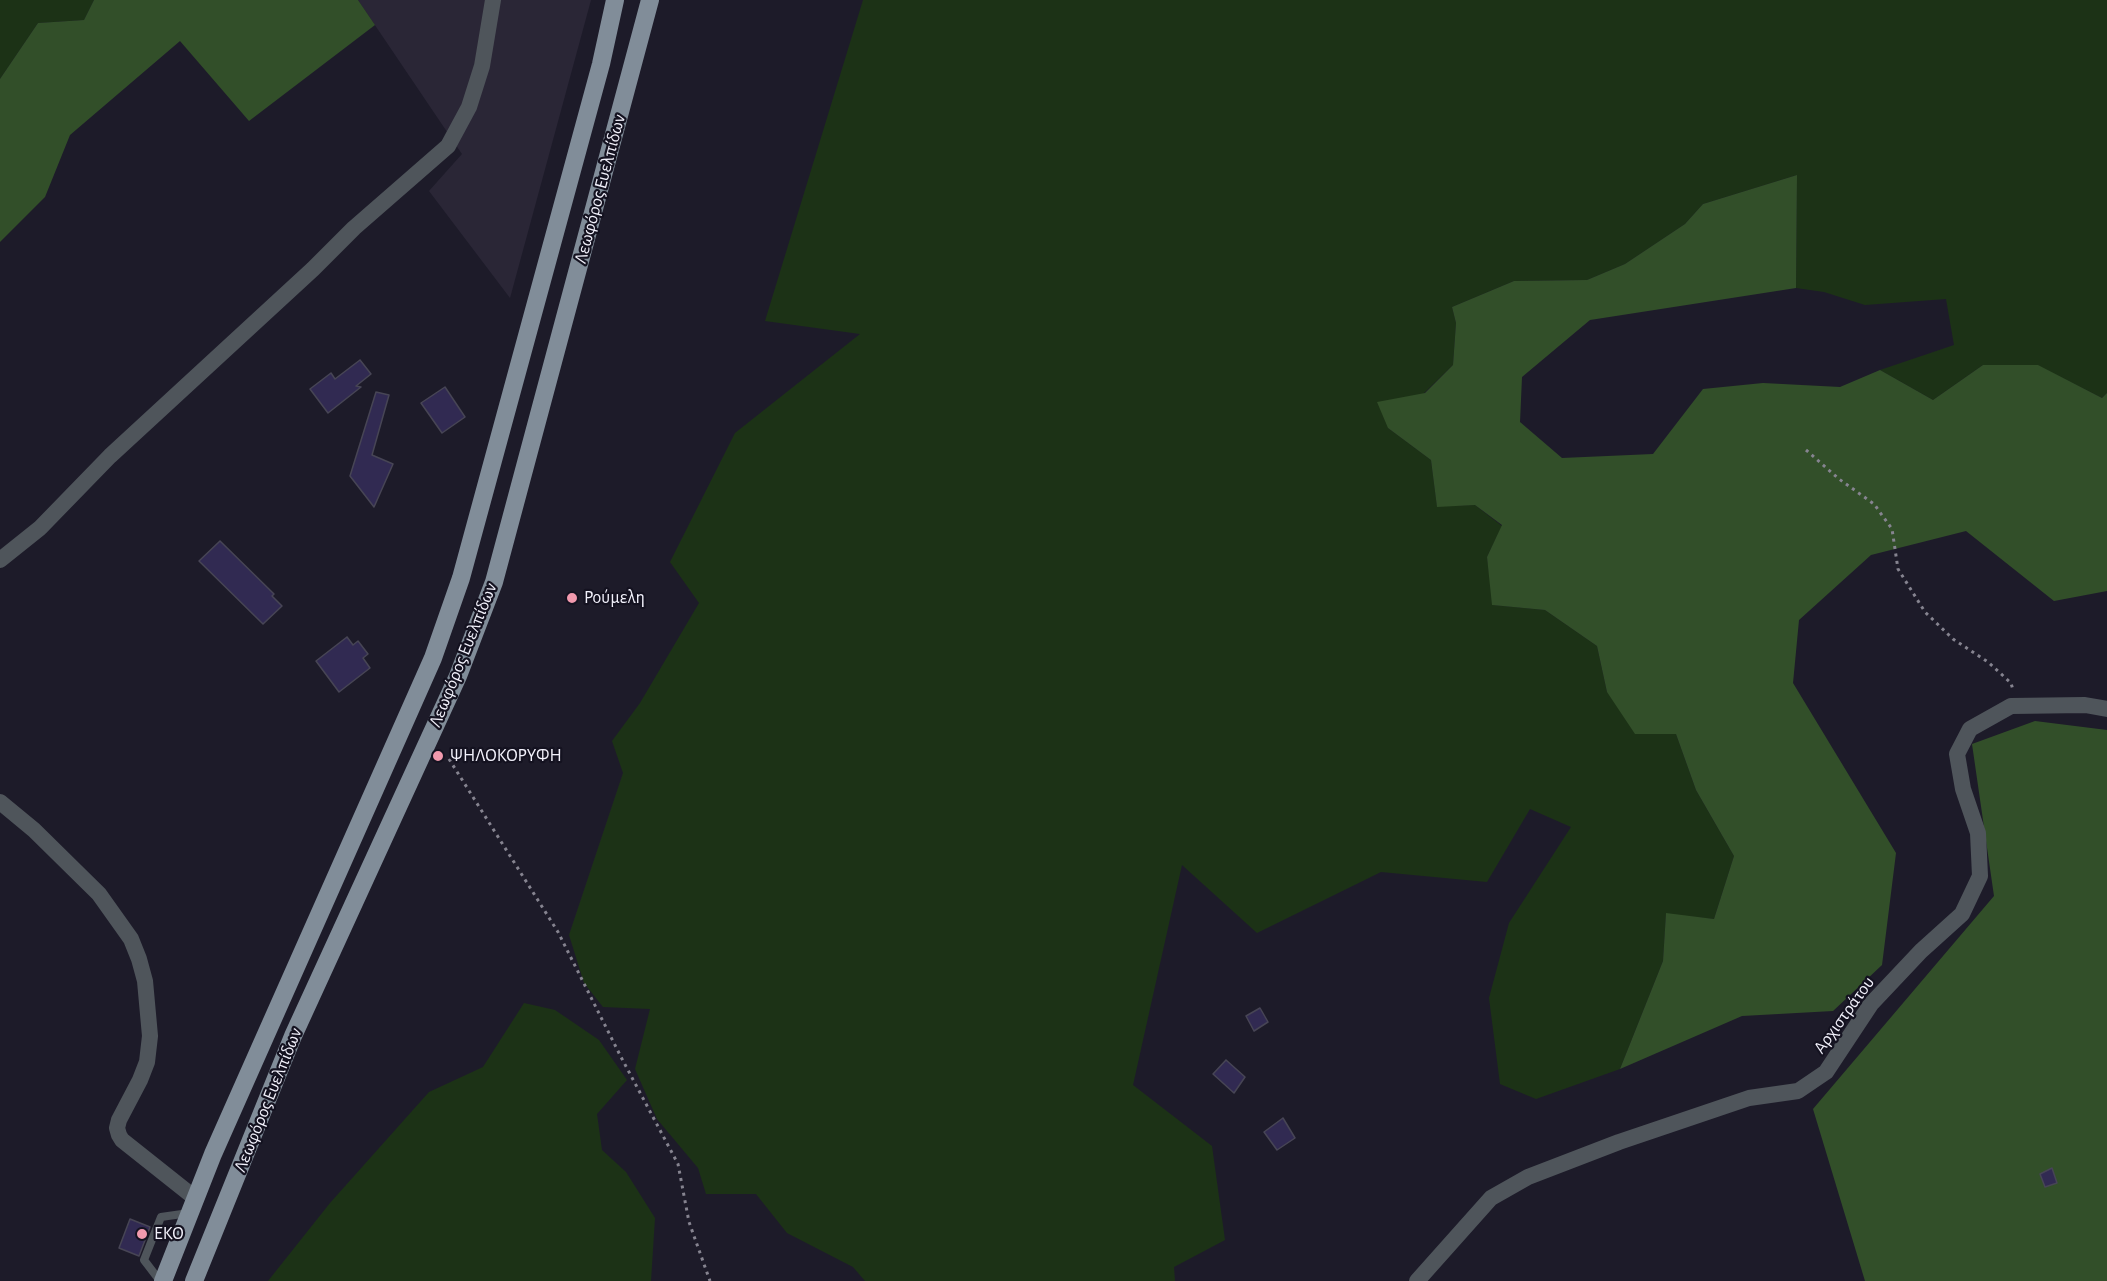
<!DOCTYPE html>
<html>
<head>
<meta charset="utf-8">
<style>
	body { margin:0 }
	canvas { display:block; background:#1d1b29 }
</style>
</head>
<body>
<canvas width="2107" height="1281"></canvas>
<script>
const context = document.querySelector('canvas').getContext('2d');
context.lineJoin = 'round';
function paint(path, color) { context.fillStyle = color; context.fill(path, 'evenodd'); }
const shape = rows => new Path2D(rows.map(r => 'M' + r).join(''));
function stroke(path, color, width, dash) { context.strokeStyle = color; context.lineWidth = width; context.lineCap = dash ? 'butt' : 'round'; context.setLineDash(dash || []); context.stroke(path); }
function drawText(font, color, halo, rows, align = 'center') {
  context.font = font + ' "Alegreya Sans",sans-serif'; context.lineWidth = 4.5; context.setLineDash([]); context.textBaseline = 'middle'; context.strokeStyle = halo; context.fillStyle = color; for (const [text, x, y, turn = 0] of rows) {
    context.save(); context.translate(x, y); context.rotate((+turn || 0) * Math.PI / 180); context.textAlign = isNaN(turn) ? turn : align; if (halo) context.strokeText(text, 0, 0); context.fillText(text, 0, 0); context.restore();
  }
}
paint(shape([
	[358,0,591,0,510,298,429,191,462,154]
]), '#2a2636');
paint(shape([
	[0,0,94,0,84,20,38,23,0,79],
	[863,0,2107,0,2107,393,2102,398,2037,365,1983,365,1933,400,1880,370,1954,345,1946,299,1865,305,1824,292,1796,288,1797,175,1703,204,1685,224,1625,264,1587,280,1514,281,1452,307,1456,323,1453,365,1388,428,1431,460,1437,506,1475,505,1502,526,1487,557,1493,605,1545,610,1597,646,1607,692,1676,734,1696,790,1734,856,1714,919,1666,914,1663,961,1620,1069,1536,1099,1500,1084,1489,998,1509,923,1571,827,1530,809,1487,882,1381,872,1257,933,1182,865,1133,1085,1212,1146,1225,1240,1174,1267,1175,1281,865,1281,853,1267,787,1233,756,1194,706,1194,698,1168,657,1119,635,1069,650,1009,603,1007,584,983,569,935,623,773,612,741,640,703,699,603,670,562,735,433,860,334,765,321],
	[524,1003,555,1010,599,1040,627,1080,597,1114,602,1150,626,1172,655,1218,651,1281,268,1281,330,1203,429,1092,483,1067]
]), '#1c3216');
paint(shape([
	[94,0,358,0,375,25,249,121,180,41,70,135,45,197,0,242,0,79,38,23,84,20],
	[1797,175,1796,288,1590,320,1522,377,1520,422,1562,458,1653,454,1703,389,1763,383,1840,387,1880,370,1933,400,1983,365,2038,365,2102,398,2107,393,2107,591,2054,601,1966,531,1871,555,1799,620,1793,683,1896,853,1882,965,1833,1011,1742,1016,1620,1069,1663,961,1666,913,1714,919,1734,856,1696,790,1676,734,1635,734,1607,692,1597,646,1545,610,1492,605,1487,557,1502,525,1475,505,1437,507,1431,460,1388,428,1377,402,1425,393,1453,365,1456,323,1452,307,1514,281,1587,280,1625,264,1685,224,1703,204],
	[2035,721,2107,730,2107,1281,1865,1281,1813,1109,1994,896,1972,744]
]), '#324f29');
const building = shape([
	[360,360,371,374,356,386,361,387,328,413,310,389,331,373,335,379,360,360],
	[445,387,465,417,442,433,421,403,445,387],
	[376,392,389,395,372,455,393,464,374,507,350,476,376,392],
	[220,541,274,594,272,596,282,606,263,624,199,561,220,541],
	[347,637,353,645,358,641,368,654,363,658,370,668,339,692,316,661,347,637],
	[1260,1008,1268,1022,1254,1031,1246,1016,1260,1008],
	[1226,1060,1245,1077,1234,1093,1213,1074,1226,1060],
	[1283,1118,1295,1138,1277,1150,1264,1132,1283,1118],
	[2052,1168,2057,1183,2045,1187,2040,1174,2052,1168],
	[130,1219,150,1227,139,1256,119,1248,130,1219]
]);
paint(building, '#312a52');
stroke(building, '#474555', 1.5);
stroke(shape([
	[1806,450,1839,479,1874,504,1892,529,1898,569,1925,612,1953,639,1988,662,2011,683,2013,690],
	[449,759,558,932,621,1057,678,1164,689,1222,710,1281]
]), '#868490', 3, [3, 4.5]);
stroke(shape([
	[160,1281,144,1260,161,1217,189,1213]
]), '#4f555b', 8);
stroke(shape([
	[0,560,40,528,110,456,313,269,354,228,448,146,469,107,482,66,493,0],
	[0,802,34,830,99,894,131,939,139,959,145,981,150,1036,147,1062,140,1080,119,1120,117,1128,119,1135,122,1140,195,1198],
	[1417,1281,1491,1198,1528,1177,1619,1142,1749,1098,1798,1091,1826,1072,1871,1004,1921,951,1962,914,1980,876,1978,833,1963,789,1957,754,1970,729,2011,706,2085,705,2107,709]
]), '#4f555b', 16);
stroke(shape([
	[163,1281,213,1154,433,658,461,578,601,64,615,0],
	[194,1281,293,1036,458,676,494,582,650,0]
]), '#818d99', 18);
for (const [x, y, r, color] of [
	[572,598,6,"#f29aae"],
	[438,756,6,"#f29aae"],
	[142,1234,6,"#f29aae"]
]) { const dot = new Path2D(); dot.arc(x, y, r, 0, 2 * Math.PI); context.fillStyle = color; context.fill(dot); stroke(dot, '#141220', 2); }
drawText('18px', '#f2f1fb', '#141220', [
	["Λεωφόρος Ευελπίδων",600,189,-75],
	["Λεωφόρος Ευελπίδων",463,655,-68],
	["Αρχιστράτου",1844,1015,-54],
	["Λεωφόρος Ευελπίδων",268,1100,-68]
]);
drawText('18px', '#f2f1fb', '#141220', [
	["Ρούμελη",584,598],
	["ΨΗΛΟΚΟΡΥΦΗ",450,756],
	["EKO",154,1234]
], 'left');
</script>
</body>
</html>
